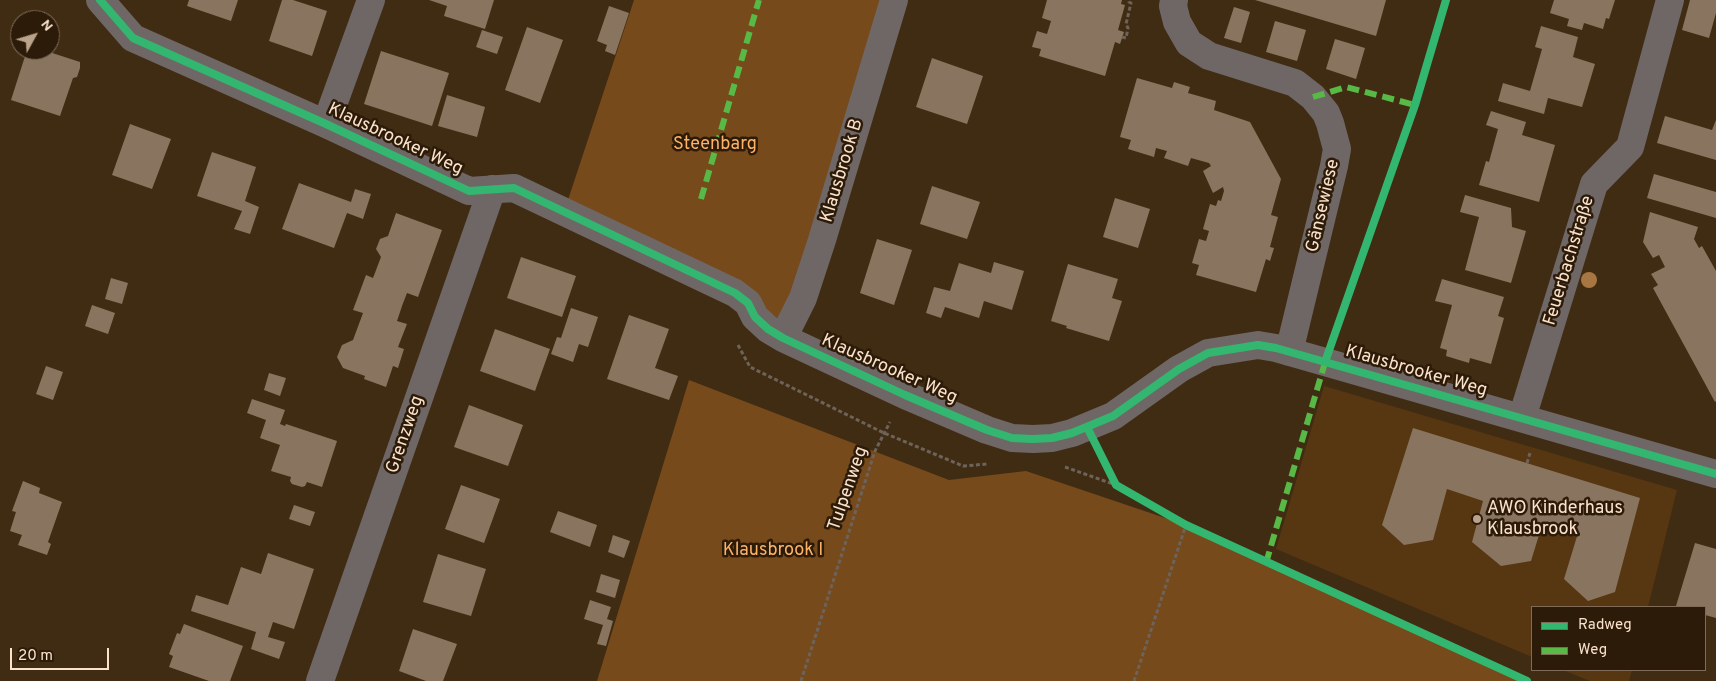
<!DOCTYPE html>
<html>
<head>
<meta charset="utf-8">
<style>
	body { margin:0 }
	#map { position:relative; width:1716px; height:681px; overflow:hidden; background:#402c13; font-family:Overpass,sans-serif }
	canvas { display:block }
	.legend { position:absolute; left:1531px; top:606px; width:175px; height:65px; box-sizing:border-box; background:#2c1b09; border:1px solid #7f6b57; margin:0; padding:6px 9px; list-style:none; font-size:15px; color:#fbe2cc }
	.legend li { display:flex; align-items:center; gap:10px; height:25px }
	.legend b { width:25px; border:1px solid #7f6b57 }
	.north { position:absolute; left:10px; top:10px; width:50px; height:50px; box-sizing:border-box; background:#2c1b09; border:1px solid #7f6b57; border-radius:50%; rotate:51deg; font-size:14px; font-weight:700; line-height:20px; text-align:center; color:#fbe2cc }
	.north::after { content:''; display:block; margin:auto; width:18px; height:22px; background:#baa28b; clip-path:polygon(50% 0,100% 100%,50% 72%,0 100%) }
	.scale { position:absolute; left:10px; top:648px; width:99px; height:22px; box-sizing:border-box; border:2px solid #fbe2cc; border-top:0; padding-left:6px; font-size:15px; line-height:18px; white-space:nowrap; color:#fbe2cc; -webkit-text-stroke:4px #2c1b09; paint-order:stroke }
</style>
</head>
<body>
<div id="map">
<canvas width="1716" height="681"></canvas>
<ul class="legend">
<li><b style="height:6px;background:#33b770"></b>Radweg</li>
<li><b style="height:6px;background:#58b947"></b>Weg</li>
</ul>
<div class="north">N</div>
<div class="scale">20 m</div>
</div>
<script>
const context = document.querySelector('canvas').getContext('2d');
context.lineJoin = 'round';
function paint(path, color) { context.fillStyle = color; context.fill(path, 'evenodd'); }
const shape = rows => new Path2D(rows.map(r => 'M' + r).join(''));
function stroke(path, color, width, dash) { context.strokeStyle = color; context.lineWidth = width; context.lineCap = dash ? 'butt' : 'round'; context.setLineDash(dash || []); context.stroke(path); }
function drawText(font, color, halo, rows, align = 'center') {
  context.font = font + ' Overpass,sans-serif'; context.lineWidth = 5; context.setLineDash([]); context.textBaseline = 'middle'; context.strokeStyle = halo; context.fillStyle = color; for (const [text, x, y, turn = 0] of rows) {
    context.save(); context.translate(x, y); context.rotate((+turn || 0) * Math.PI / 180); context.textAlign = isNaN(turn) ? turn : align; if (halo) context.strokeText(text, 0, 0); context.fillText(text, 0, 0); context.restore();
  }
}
paint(shape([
	[1324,386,1677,490,1648,607,1532,607,1532,657,1276,549],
	[1563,670,1632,670,1629,681,1590,681]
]), '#573612');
paint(shape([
	[634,0,886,0,781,332,564,212],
	[689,380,949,480,1026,471,1186,525,1527,681,597,681]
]), '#764a1a');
paint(shape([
	[189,0,238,0,231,21,187,6],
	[282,0,293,0,327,11,312,56,269,41],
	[429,0,494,0,485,29,444,16,447,6],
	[1047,0,1122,0,1121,4,1125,5,1118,30,1124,32,1120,44,1115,42,1105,76,1039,56,1041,49,1032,47,1037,31,1047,34,1051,21,1042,18],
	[1255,0,1386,0,1376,36],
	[1554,0,1615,0,1609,19,1606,18,1603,29,1584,23,1582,30,1567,26,1569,19,1550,13],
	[1690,0,1716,0,1716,13,1709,38,1682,30],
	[609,6,629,13,615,55,605,51,607,45,597,41],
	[1234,7,1250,12,1241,43,1224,38],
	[1275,21,1306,30,1297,61,1266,52],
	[1541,26,1578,37,1573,57,1595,64,1582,107,1548,98,1544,114,1498,101,1503,83,1530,91,1542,49,1535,47],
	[527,27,563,40,540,103,505,90],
	[482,30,503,37,497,54,476,47],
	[1335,39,1365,48,1356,79,1326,69],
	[27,50,43,50,80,62,80,68,77,77,73,78,60,116,11,100],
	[381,51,449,73,432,126,364,104],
	[932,58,983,76,967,124,916,107],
	[1137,78,1172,88,1174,82,1190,87,1188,93,1216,101,1214,110,1250,122,1281,179,1271,215,1278,217,1270,247,1274,248,1270,261,1266,259,1256,292,1196,275,1199,265,1192,263,1199,239,1206,241,1209,231,1203,229,1210,204,1216,206,1218,200,1221,201,1224,191,1223,187,1213,193,1203,171,1211,166,1209,163,1191,158,1188,166,1164,158,1167,151,1156,148,1154,157,1128,149,1131,140,1120,137],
	[447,95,485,107,477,137,438,126],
	[1491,111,1526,122,1522,135,1555,145,1539,202,1479,185,1486,161,1489,162,1498,129,1486,125],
	[1665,116,1712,130,1716,120,1716,160,1657,143],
	[130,124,171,139,152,189,112,175],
	[212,152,256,167,245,201,259,207,250,234,234,229,242,211,197,196],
	[1654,174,1716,192,1716,218,1647,198],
	[299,183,351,202,355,189,371,194,363,219,347,213,334,248,282,229],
	[932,186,980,202,967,239,920,224],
	[1465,195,1511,208,1512,227,1526,231,1511,283,1465,270,1479,217,1460,212],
	[1115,198,1150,209,1138,248,1103,237],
	[1650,212,1698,227,1694,239,1699,248,1702,246,1716,271,1716,401,1715,402,1653,288,1658,285,1651,274,1665,267,1659,255,1653,258,1643,242],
	[396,213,442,230,418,297,407,293,402,306,397,321,407,324,398,347,404,349,398,368,393,366,386,387,364,379,365,376,343,368,337,357,342,345,353,340,363,313,353,310,366,275,373,278,381,257,376,249,380,239,388,236],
	[877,239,912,250,894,305,860,293],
	[521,257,576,276,562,317,507,298],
	[994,262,1024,271,1012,310,984,301,979,318,945,307,941,318,926,313,934,287,950,291,959,263,991,273],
	[1068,264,1118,279,1112,298,1122,301,1109,341,1066,328,1067,326,1051,321],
	[111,278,128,283,122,304,105,299],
	[1442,279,1504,297,1498,316,1504,318,1491,364,1470,358,1469,363,1446,356,1447,350,1440,348,1452,305,1435,301],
	[92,305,115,313,108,334,85,326],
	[571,308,598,317,588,347,579,344,573,362,551,354,557,337,561,338],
	[629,315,669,329,655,368,678,376,669,400,607,379],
	[495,329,550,349,535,391,480,371],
	[46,366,63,372,53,400,36,394],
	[269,373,286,378,280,396,264,390],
	[252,399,285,410,280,424,285,426,286,424,337,441,322,487,307,482,305,486,302,487,292,484,290,481,291,477,271,471,280,445,260,438,266,420,247,413],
	[469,405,523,425,508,466,454,447],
	[1413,428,1640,498,1615,592,1588,601,1564,579,1578,533,1543,522,1531,561,1501,566,1472,542,1483,501,1447,489,1433,540,1404,545,1382,525],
	[23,481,40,488,39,493,62,502,48,542,51,544,47,555,18,545,22,535,10,531,16,512,12,511],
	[461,485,500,499,484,543,445,529],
	[294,505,315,512,310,526,289,519],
	[558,511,597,525,590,547,550,532],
	[613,535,630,541,624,558,608,552],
	[1695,543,1716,549,1716,618,1705,615,1705,607,1676,606],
	[268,553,314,569,294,629,273,622,268,637,285,642,279,659,251,649,256,632,191,611,196,595,228,605,241,567,261,574],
	[438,554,486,569,471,616,423,602],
	[601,574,620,580,615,598,596,592],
	[590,600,611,607,607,619,613,621,606,646,597,644,603,625,584,619],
	[184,624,243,646,230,681,209,681,169,667,173,656,169,654,177,633,180,634],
	[413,629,457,644,443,681,426,681,399,671]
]), '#89755f');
stroke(shape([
	[1122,37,1126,38,1128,28,1126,24,1131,3,1129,2,1129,0],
	[738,345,750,367,884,433,963,466,987,464],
	[1527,463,1530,453],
	[1065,467,1116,485],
	[801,681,875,451,890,422],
	[1134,681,1186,525]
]), '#6e635a', 3, [4, 2.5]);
stroke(shape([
	[100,0,133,38,326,124,469,191,514,188,735,293,748,303,755,317,768,329,783,338,905,395,987,430,1012,438,1033,439,1052,438,1072,433,1113,416,1179,369,1208,353,1258,345,1276,348,1325,362,1716,474],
	[1174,0,1173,6,1177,22,1189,43,1209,56,1295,83,1313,97,1326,113,1330,123,1337,149,1334,166,1289,352],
	[326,124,371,0],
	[783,338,803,298,822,240,894,0],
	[1522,418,1594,184,1630,147,1670,0],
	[320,681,492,189]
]), '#6f6766', 28);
stroke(shape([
	[1313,97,1346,87,1415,105],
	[701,199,759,0],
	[1266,563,1326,359]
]), '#58b947', 6, [12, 6]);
stroke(shape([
	[100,0,133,38,326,124,469,191,514,188,735,293,748,303,755,317,768,329,783,338,905,395,987,430,1012,438,1033,439,1052,438,1072,433,1113,416,1179,369,1208,353,1258,345,1276,348,1325,362,1716,474],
	[1325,362,1415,105,1446,0],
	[1087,427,1116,485,1186,525,1527,681]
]), '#33b770', 8);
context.fillStyle = '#a87642';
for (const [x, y] of [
	[1589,280]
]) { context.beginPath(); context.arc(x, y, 8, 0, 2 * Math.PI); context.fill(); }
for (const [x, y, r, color] of [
	[1477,519,5,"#baa28b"]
]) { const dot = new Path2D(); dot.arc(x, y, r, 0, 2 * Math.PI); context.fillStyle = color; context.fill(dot); stroke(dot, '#2c1b09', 2); }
drawText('18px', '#fbe2cc', '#2c1b09', [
	["Klausbrooker Weg",395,140,25],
	["Klausbrook B",843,171,-73],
	["Gänsewiese",1324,206,-77],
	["Feuerbachstraße",1570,261,-73],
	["Klausbrooker Weg",889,370,24],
	["Klausbrooker Weg",1416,372,16],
	["Grenzweg",406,435,-71],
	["Tulpenweg",849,489,-71]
]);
drawText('18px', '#fdb268', '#2c1b09', [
	["Steenbarg",715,145],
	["Klausbrook I",773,551]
]);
drawText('18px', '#fbe2cc', '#2c1b09', [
	["AWO Kinderhaus",1487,509],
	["Klausbrook",1487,530]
], 'left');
</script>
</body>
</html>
